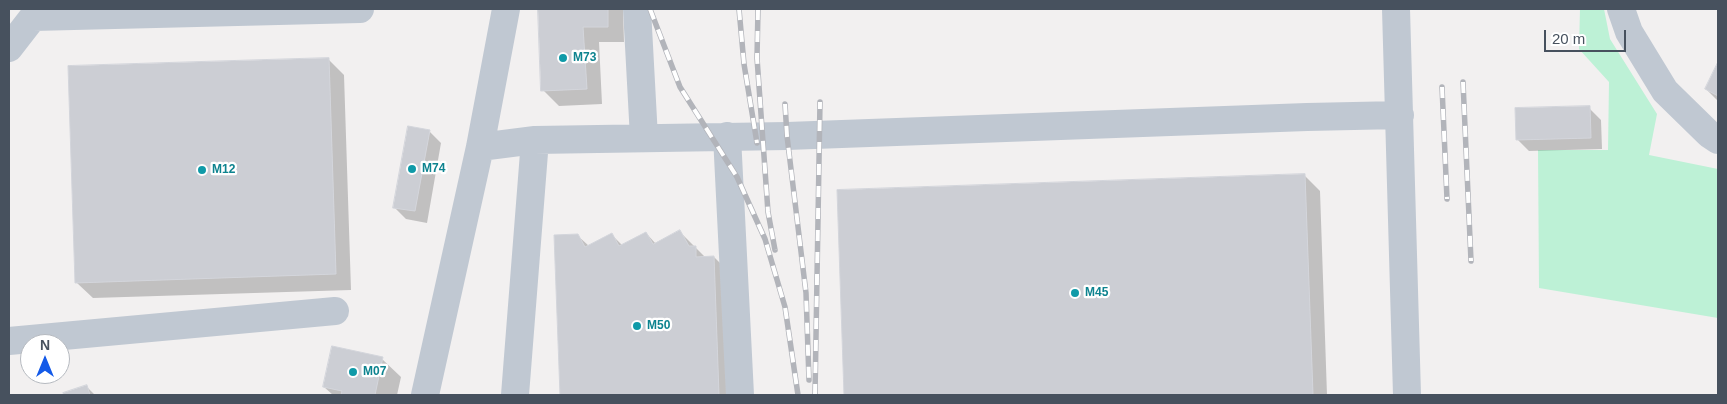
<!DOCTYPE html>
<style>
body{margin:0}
#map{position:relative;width:1727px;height:404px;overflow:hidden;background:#f2f0f0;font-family:Arial,sans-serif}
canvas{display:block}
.frame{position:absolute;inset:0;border:10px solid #47515e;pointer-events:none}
.north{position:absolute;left:20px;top:334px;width:50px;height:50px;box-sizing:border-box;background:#fff;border:1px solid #b5b9bf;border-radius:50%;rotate:0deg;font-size:14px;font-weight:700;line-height:20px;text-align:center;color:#47515e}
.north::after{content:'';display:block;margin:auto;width:18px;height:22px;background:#145ae8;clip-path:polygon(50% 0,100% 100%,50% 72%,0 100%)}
.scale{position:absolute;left:1544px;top:30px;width:82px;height:22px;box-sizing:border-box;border:2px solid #47515e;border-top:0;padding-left:6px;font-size:15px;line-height:18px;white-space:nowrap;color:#47515e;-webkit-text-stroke:4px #fff;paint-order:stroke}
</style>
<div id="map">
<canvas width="1727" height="404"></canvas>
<div class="frame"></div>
<div class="north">N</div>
<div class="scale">20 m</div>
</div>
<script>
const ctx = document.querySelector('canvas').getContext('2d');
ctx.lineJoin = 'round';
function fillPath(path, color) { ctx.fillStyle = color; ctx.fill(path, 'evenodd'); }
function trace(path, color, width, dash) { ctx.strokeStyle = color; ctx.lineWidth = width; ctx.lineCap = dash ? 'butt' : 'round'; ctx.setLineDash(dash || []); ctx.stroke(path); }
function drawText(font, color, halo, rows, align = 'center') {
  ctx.font = font + ' Arial,sans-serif'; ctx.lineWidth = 4.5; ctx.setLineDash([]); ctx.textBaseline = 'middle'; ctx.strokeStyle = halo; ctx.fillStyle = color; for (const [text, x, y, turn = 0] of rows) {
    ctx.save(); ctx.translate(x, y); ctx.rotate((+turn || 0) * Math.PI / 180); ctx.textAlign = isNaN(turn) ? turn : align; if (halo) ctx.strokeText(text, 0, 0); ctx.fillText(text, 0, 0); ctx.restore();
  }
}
fillPath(new Path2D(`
 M1580 9H1604L1610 39 1657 114 1649 155 1718 169V318L1539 288 1538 150H1608L1609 82 1579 49Z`), '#bdf1d6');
fillPath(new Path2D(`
 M539 9H623L624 42H599L602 104 559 106 543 90Z
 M328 59 344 75 351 290 93 298 77 283Z
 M1718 65V101L1706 89Z
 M1589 108 1601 120 1602 149 1529 151 1517 139Z
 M429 131 441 143 427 223 406 219 394 207Z
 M1304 175 1320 191 1327 395H846L838 192Z
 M680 232 706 258 714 257 730 273 734 395H561L556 236H578L589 246 612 235 622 245 646 233 656 244Z
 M382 359 401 377 397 395H333L324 387Z
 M86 386 95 395H65V394Z`), '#0003');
const building = new Path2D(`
 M538 9H608V27H583L587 89 541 91Z
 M329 58 336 274 75 283 68 66Z
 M1718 62V96L1705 89Z
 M1590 106 1591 138 1516 140 1515 108Z
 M408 126 430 130 415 211 393 208Z
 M1305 174 1313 395H844L837 190Z
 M680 230 689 246H696V257L714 256 719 395H560L554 235 578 234 585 247 612 233 619 246 646 232 653 244Z
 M332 346 383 357 375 395H341L342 391 323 387Z
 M87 385 90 395H64L63 393Z`);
fillPath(building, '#ccced4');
trace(building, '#d3d5db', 1);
trace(new Path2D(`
 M637 9 644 138
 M1396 9 1407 395
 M1621 9 1629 32 1665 91 1709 134 1718 140
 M9 48 33 17 360 9
 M727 136 740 395
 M480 147 535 140 787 136 1307 117 1400 115
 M9 341 335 311
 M425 395 480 147 506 9
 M515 395 535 140`), '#c0c8d2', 28);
const rail = new Path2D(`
 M650 9 680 87 737 177 765 239 785 307 798 395
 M739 9 744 64 757 143
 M758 9 757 58 768 212 775 250
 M1463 82 1471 261
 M1442 87 1447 199
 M785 104 787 136 806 293 809 380
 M815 395 820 102`);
trace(rail, '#b2b4ba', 5.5);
trace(rail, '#fff', 4, [11]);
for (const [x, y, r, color] of [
 [563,58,5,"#0f9aa8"],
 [412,169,5,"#0f9aa8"],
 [202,170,5,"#0f9aa8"],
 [1075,293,5,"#0f9aa8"],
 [637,326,5,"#0f9aa8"],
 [353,372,5,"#0f9aa8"]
]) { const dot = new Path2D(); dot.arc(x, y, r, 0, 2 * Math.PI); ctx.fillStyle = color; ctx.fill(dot); trace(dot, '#fff', 2); }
drawText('bold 12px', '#0d838f', '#fff', [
 ["M73",573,58],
 ["M74",422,169],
 ["M12",212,170],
 ["M45",1085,293],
 ["M50",647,326],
 ["M07",363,372]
], 'left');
</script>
